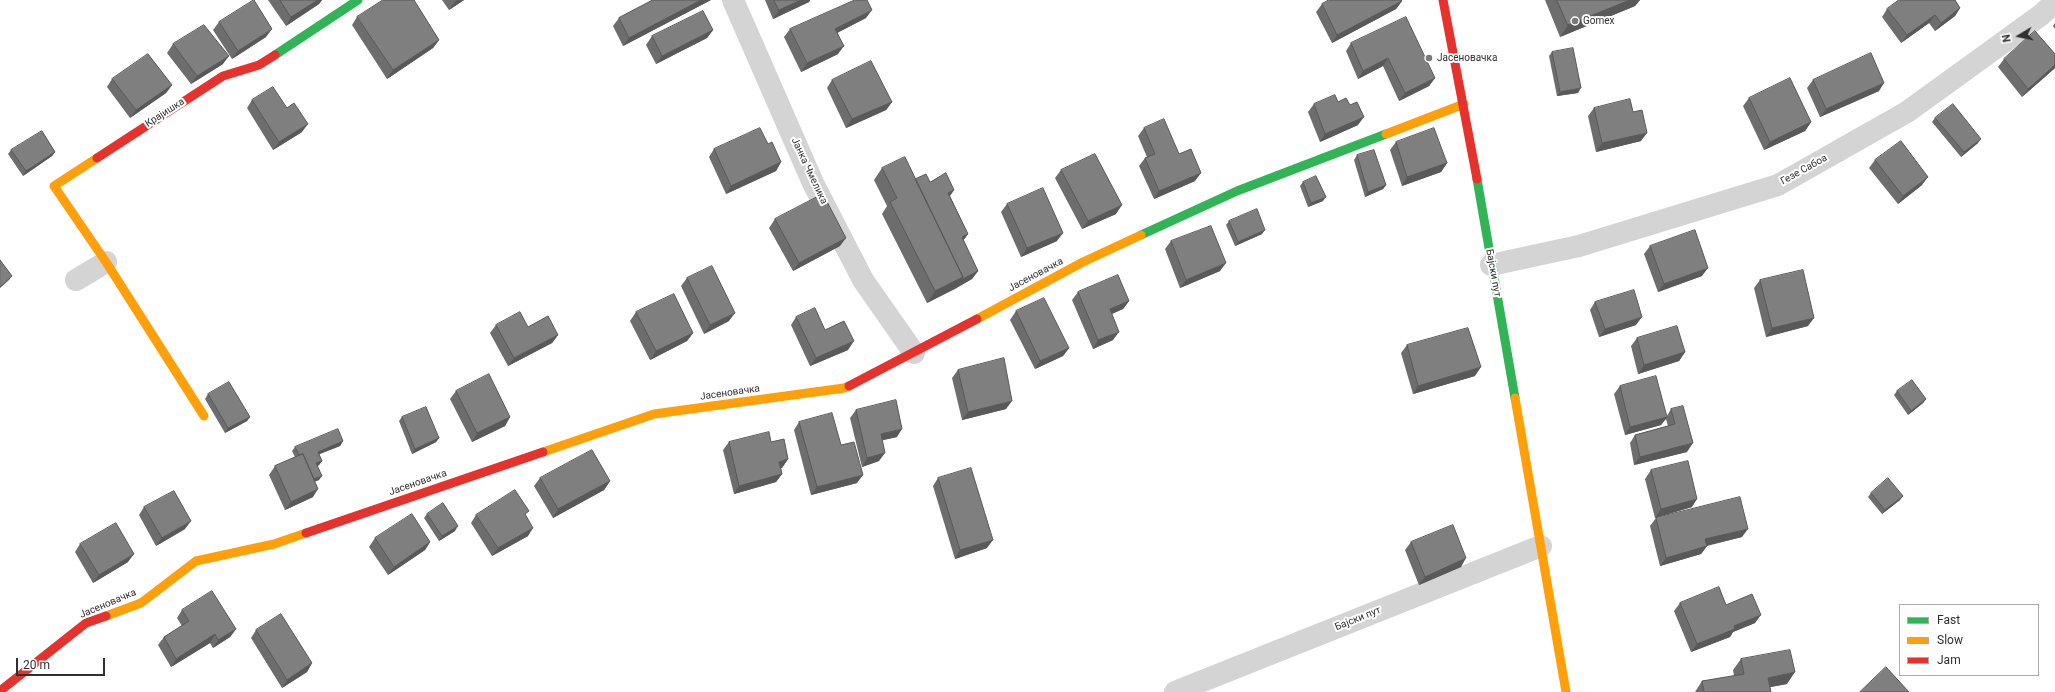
<!DOCTYPE html>
<meta charset="utf-8">
<style>
body{margin:0}
#map{position:relative;width:2055px;height:692px;overflow:hidden;background:#fff;font-family:Roboto,sans-serif}
canvas{display:block}
.legend{position:absolute;left:1899px;top:604px;width:140px;height:72px;box-sizing:border-box;background:#fff;border:1px solid #acacac;margin:0;padding:5px 7px;list-style:none;font-size:12px;color:#303030}
.legend li{display:flex;align-items:center;gap:8px;height:20px}
.legend b{width:20px;border:1px solid #acacac}
.north{position:absolute;left:1999px;top:16px;width:40px;height:40px;-webkit-text-stroke:3px #fff;paint-order:stroke;rotate:260deg;font-size:11px;font-weight:700;line-height:16px;text-align:center;color:#303030}
.north::after{content:'';display:block;margin:auto;width:14px;height:18px;background:#303030;clip-path:polygon(50% 0,100% 100%,50% 72%,0 100%)}
.scale{position:absolute;left:16px;top:658px;width:89px;height:18px;box-sizing:border-box;border:2px solid #303030;border-top:0;padding-left:5px;font-size:12px;line-height:14px;white-space:nowrap;color:#303030;-webkit-text-stroke:3px #fff;paint-order:stroke}
</style>
<div id="map">
<canvas width="2055" height="692"></canvas>
<ul class="legend">
<li><b style="height:5px;background:#30b455"></b>Fast</li>
<li><b style="height:5px;background:#ff9f0a"></b>Slow</li>
<li><b style="height:5px;background:#e5322d"></b>Jam</li>
</ul>
<div class="north">N</div>
<div class="scale">20 m</div>
</div>
<script>
const ctx = document.querySelector('canvas').getContext('2d');
ctx.lineJoin = 'round';
function trace(path, color, width, dash) { ctx.strokeStyle = color; ctx.lineWidth = width; ctx.lineCap = dash ? 'butt' : 'round'; ctx.setLineDash(dash || []); ctx.stroke(path); }
function fillPath(path, color) { ctx.fillStyle = color; ctx.fill(path, 'evenodd'); }
function drawText(font, color, halo, rows, align = 'center') {
  ctx.font = font + ' Roboto,sans-serif'; ctx.lineWidth = 4; ctx.setLineDash([]); ctx.textBaseline = 'middle'; ctx.strokeStyle = halo; ctx.fillStyle = color; for (const [text, x, y, turn = 0] of rows) {
    ctx.save(); ctx.translate(x, y); ctx.rotate((+turn || 0) * Math.PI / 180); ctx.textAlign = isNaN(turn) ? turn : align; if (halo) ctx.strokeText(text, 0, 0); ctx.fillText(text, 0, 0); ctx.restore();
  }
}
trace(new Path2D(`
 M733 0 813 183 863 280 914 353
 M1491 265 1579 246 1778 185 1907 112 2041 15 2055 2
 M76 280 106 262
 M1175 692 1541 546`), '#d4d4d4', 22);
trace(new Path2D(`
 M275 55 358 0
 M1477 179 1515 398
 M1141 235 1237 191 1386 134`), '#30b455', 9);
trace(new Path2D(`
 M1386 134 1464 104
 M97 158 54 186 106 262 204 416
 M977 319 1083 262 1141 235
 M1515 398 1566 692
 M543 452 654 414 844 388 849 386
 M106 616 141 603 196 561 274 544 306 533`), '#ff9f0a', 9);
trace(new Path2D(`
 M1443 0 1477 179
 M97 158 223 76 259 65 275 55
 M849 386 977 319
 M306 533 543 452
 M0 691 86 623 106 616`), '#e5322d', 9);
fillPath(new Path2D(`
 M268 0H322L319 4 286 26Z
 M442 0H464L449 10Z
 M653 0H711L623 46 613 26 619 18Z
 M765 0H810L809 2 773 19Z
 M1545 0H1640L1635 6 1560 37Z
 M1402 1 1396 9 1332 43 1316 12 1322 4Z
 M1960 8 1955 16 1935 31 1929 23 1901 43 1882 17 1887 9Z
 M357 17 439 40 433 48 387 79 352 25Z
 M866 18 837 33 838 54 801 72 784 37 790 29Z
 M219 22 266 37 232 59 213 30Z
 M2055 23V29L2053 26Z
 M713 30 707 38 656 64 646 45 652 36Z
 M1351 43 1435 78 1429 86 1399 101 1383 66 1358 79 1346 51Z
 M173 44 223 64 191 84 167 53Z
 M1552 52 1578 93 1557 96 1549 56Z
 M2055 54V68L2022 97 1998 67 2004 59Z
 M112 79 172 85 166 93 130 118 107 87Z
 M832 80 892 102 886 110 846 128 827 88Z
 M1813 80 1879 91 1820 117 1807 88Z
 M1749 98 1811 122 1805 131 1764 150 1743 106Z
 M252 100 287 108 302 132 273 150 247 108Z
 M1338 102 1358 125 1320 142 1308 112 1314 104Z
 M1594 108 1633 112 1641 141 1596 152 1588 116Z
 M1935 118 1978 143 1961 157 1932 122Z
 M1144 128 1179 154 1195 181 1154 199 1139 166 1145 158 1147 157 1138 136Z
 M1396 142 1447 163 1441 172 1402 186 1390 150Z
 M768 144 781 162 776 171 726 194 709 157 714 149Z
 M11 150 55 152 52 156 23 176 8 154Z
 M1357 155 1386 185 1383 189 1365 197 1354 160Z
 M1875 160 1922 185 1898 204 1869 168Z
 M882 168 915 179 930 182 954 190 950 196 968 234 963 241 978 271 972 279 927 303 882 214 887 206 874 180Z
 M1061 170 1116 214 1082 229 1055 178Z
 M1303 182 1323 201 1308 207 1300 186Z
 M1007 204 1057 241 1021 257 1001 212Z
 M775 219 840 246 793 271 769 228Z
 M1229 221 1262 234 1235 246 1226 225Z
 M1171 241 1220 271 1180 288 1165 249Z
 M1650 246 1702 276 1658 292 1644 254Z
 M687 278 729 321 704 334 681 286Z
 M1760 280 1808 326 1766 337 1754 288Z
 M1078 292 1129 301 1123 309 1112 314 1113 340 1093 349 1072 300Z
 M1595 302 1636 325 1599 337 1590 310Z
 M1016 311 1069 348 1063 356 1035 369 1010 320Z
 M636 312 693 333 687 341 650 360 630 321Z
 M796 317 825 330 848 350 810 366 791 325Z
 M496 325 528 327 558 335 552 343 508 366 490 333Z
 M1637 338 1685 352 1679 361 1638 374 1631 346Z
 M1407 345 1475 376 1413 394 1401 353Z
 M958 370 1006 409 962 420 952 378Z
 M1620 386 1667 416 1671 409 1687 452 1634 465 1630 443 1635 435 1668 426 1666 419 1661 425 1625 435 1614 394Z
 M456 391 510 417 505 426 472 442 450 399Z
 M1897 391 1926 399 1923 403 1908 415 1894 395Z
 M208 394 250 417 247 421 225 433 205 399Z
 M856 410 897 437 882 440 879 461 862 467 850 418Z
 M402 417 439 438 436 442 412 454 399 421Z
 M799 422 841 445 857 483 811 495 794 430Z
 M343 441 340 446 319 454 322 461 319 465 318 466 319 480 315 481 313 497 285 510 269 475 275 466 295 457 292 451 295 447Z
 M729 442H771L788 459 782 468H781L782 474 776 482 734 494 723 450Z
 M1651 470 1692 507 1655 518 1645 479Z
 M540 478 610 481 604 490 553 518 534 486Z
 M938 478 987 548 955 559 933 486Z
 M1871 493 1900 500 1882 514 1868 497Z
 M144 507 185 529 156 546 139 515Z
 M427 514 455 531 439 541 424 518Z
 M476 515 526 516 528 536 492 556 471 523Z
 M1656 518 1742 537 1707 546 1701 554 1660 566 1650 526Z
 M375 538 430 542 425 550 388 575 369 547Z
 M1411 542 1461 567 1419 585 1405 550Z
 M80 544 128 562 93 583 75 552Z
 M1680 603 1726 605 1755 623 1733 632 1730 637 1691 652 1674 611Z
 M182 610 236 629 230 637 213 648 210 643 171 667 158 645 164 637 182 626 177 618Z
 M256 630 312 663 307 672 282 688 251 638Z
 M1741 659 1787 684 1770 687 1771 692H1695L1702 681 1734 676 1733 670Z`), '#6d6d6d');
fillPath(new Path2D(`
 M318 0H322L319 4 286 26 291 17Z
 M457 0H464L449 10 455 2Z
 M701 0H711L623 46 629 38Z
 M801 0H810L809 2 773 19 779 10Z
 M1630 0H1640L1635 6 1560 37 1568 25Z
 M1402 1 1396 9 1332 43 1337 35Z
 M1960 8 1955 16 1935 31 1941 23Z
 M872 10 866 18 829 37 835 29Z
 M1935 15 1929 23 1901 43 1907 35Z
 M272 29 266 37 232 59 238 51Z
 M713 30 707 38 656 64 662 56Z
 M439 40 433 48 387 79 393 70Z
 M844 46 838 54 801 72 807 63Z
 M229 56 223 64 191 84 197 76Z
 M1388 58 1383 66 1358 79 1363 71Z
 M2055 65V68L2022 97 2028 89Z
 M1435 78 1429 86 1399 101 1405 93Z
 M1884 83 1879 91 1820 117 1826 109Z
 M172 85 166 93 130 118 136 110Z
 M1581 88 1578 93 1557 96 1560 92Z
 M892 102 886 110 846 128 852 119Z
 M1364 117 1358 125 1320 142 1325 134Z
 M1811 122 1805 131 1764 150 1770 142Z
 M308 124 302 132 273 150 279 142Z
 M1647 133 1641 141 1596 152 1602 143Z
 M1981 139 1978 143 1961 157 1964 152Z
 M55 152 52 156 23 176 26 171Z
 M781 162 776 171 726 194 731 186Z
 M1447 163 1441 172 1402 186 1407 177Z
 M1201 173 1195 181 1154 199 1159 191Z
 M1928 177 1922 185 1898 204 1903 196Z
 M1386 185 1383 189 1365 197 1368 192Z
 M954 190 948 198V193Z
 M1326 197 1323 201 1308 207 1311 203Z
 M1122 205 1116 214 1082 229 1088 221Z
 M1265 230 1262 234 1235 246 1238 242Z
 M1063 233 1057 241 1021 257 1027 248Z
 M968 234 962 242V237Z
 M846 238 840 246 793 271 799 263Z
 M1226 263 1220 271 1180 288 1186 280Z
 M1708 268 1702 276 1658 292 1664 284Z
 M978 271 972 279 955 289 961 280Z
 M12 276 9 280 0 288V287Z
 M963 277 955 289 927 303 935 291Z
 M1129 301 1123 309 1104 317 1110 309Z
 M735 313 729 321 704 334 710 325Z
 M1642 317 1636 325 1599 337 1605 329Z
 M1814 318 1808 326 1766 337 1772 328Z
 M1119 332 1113 340 1093 349 1098 340Z
 M693 333 687 341 650 360 656 351Z
 M558 335 552 343 508 366 514 358Z
 M854 341 848 350 810 366 816 358Z
 M1069 348 1063 356 1035 369 1040 361Z
 M1685 352 1679 361 1638 374 1644 365Z
 M1481 367 1475 376 1413 394 1418 386Z
 M1926 399 1923 403 1908 415 1911 411Z
 M1012 401 1006 409 962 420 968 412Z
 M250 417 247 421 225 433 228 428Z
 M510 417 505 426 472 442 477 433Z
 M1667 417 1661 425 1625 435 1630 427Z
 M902 429 897 437 875 442 881 434Z
 M439 438 436 442 412 454 415 449Z
 M343 441 340 446 315 456 318 452Z
 M1693 443 1687 452 1634 465 1640 457Z
 M885 453 879 461 862 467 867 458Z
 M788 459 782 468 773 470 779 462Z
 M322 461 319 465 314 467 316 463Z
 M782 474 776 482 734 494 739 486Z
 M863 475 857 483 811 495 817 487Z
 M322 476 319 480 307 485 310 480Z
 M610 481 604 490 553 518 558 509Z
 M318 489 313 497 285 510 291 502Z
 M1903 496 1900 500 1882 514 1885 510Z
 M1697 499 1692 507 1655 518 1661 509Z
 M191 521 185 529 156 546 162 538Z
 M458 526 455 531 439 541 442 536Z
 M533 528 528 536 492 556 498 548Z
 M1748 529 1742 537 1700 547 1705 539Z
 M993 540 987 548 955 559 960 550Z
 M430 542 425 550 388 575 394 567Z
 M1707 546 1701 554 1660 566 1666 558Z
 M134 554 128 562 93 583 99 575Z
 M1466 558 1461 567 1419 585 1425 577Z
 M1761 615 1755 623 1733 632 1730 637 1691 652 1697 644 1734 626Z
 M236 629 230 637 213 648 218 640Z
 M215 634 210 643 171 667 176 659Z
 M312 663 307 672 282 688 287 680Z
 M1795 672 1787 684 1760 689 1768 678Z`), '#595959');
const building = new Path2D(`
 M254 0 272 29 238 51 219 22Z
 M280 0H318L291 17Z
 M383 0H414L439 40 393 70 357 17Z
 M653 0H701L629 38 619 18Z
 M774 0H801L779 10Z
 M855 0H867L872 10 835 29 844 46 807 63 790 29Z
 M1329 0H1401L1402 1 1337 35 1322 4Z
 M1557 0H1630L1568 25Z
 M1899 0H1955L1960 8 1941 23 1935 15 1907 35 1887 9Z
 M703 11 713 30 662 56 652 36Z
 M1406 17 1435 78 1405 93 1388 58 1363 71 1351 43Z
 M204 25 229 56 197 76 173 44Z
 M2035 31 2055 54V65L2028 89 2004 59Z
 M1573 48 1581 88 1560 92 1552 52Z
 M1871 53 1884 83 1826 109 1813 80Z
 M148 54 172 85 136 110 112 79Z
 M871 61 892 102 852 119 832 80Z
 M1790 78 1811 122 1770 142 1749 98Z
 M273 87 287 108 294 103 308 124 279 142 252 100Z
 M1335 95 1338 102 1346 98 1350 105 1357 102 1364 117 1325 134 1314 104Z
 M1630 99 1633 112 1642 110 1647 133 1602 143 1594 108Z
 M1953 104 1981 139 1964 152 1935 118Z
 M1164 119 1179 154 1191 149 1201 173 1159 191 1145 158 1155 154 1144 128Z
 M760 128 768 144 772 142 781 162 731 186 714 149Z
 M1434 128 1447 163 1407 177 1396 142Z
 M42 131 55 152 26 171 11 150Z
 M1901 141 1928 177 1903 196 1875 160Z
 M1374 150 1386 185 1368 192 1357 155Z
 M1095 154 1122 205 1088 221 1061 170Z
 M905 157 963 277 935 291 890 202 897 198 882 168Z
 M946 173 954 190 948 193 968 234 962 237 978 271 961 280 963 277 915 179 926 174 930 182Z
 M1316 176 1326 197 1311 203 1303 182Z
 M1043 188 1063 233 1027 248 1007 204Z
 M823 194 846 238 799 263 775 219Z
 M1257 209 1265 230 1238 242 1229 221Z
 M1211 226 1226 263 1186 280 1171 241Z
 M1695 230 1708 268 1664 284 1650 246Z
 M0 260 12 276 0 287Z
 M712 266 735 313 710 325 687 278Z
 M1803 270 1814 318 1772 328 1760 280Z
 M1118 275 1129 301 1110 309 1119 332 1098 340 1078 292Z
 M1634 290 1642 317 1605 329 1595 302Z
 M674 294 693 333 656 351 636 312Z
 M1044 298 1069 348 1040 361 1016 311Z
 M815 308 825 330 844 321 854 341 816 358 796 317Z
 M520 312 528 327 548 316 558 335 514 358 496 325Z
 M1677 326 1685 352 1644 365 1637 338Z
 M1468 328 1481 367 1418 386 1407 345Z
 M1004 358 1012 401 968 412 958 370Z
 M489 374 510 417 477 433 456 391Z
 M1656 376 1667 417 1630 427 1620 386Z
 M1912 380 1926 399 1911 411 1897 391Z
 M229 382 250 417 228 428 208 394Z
 M896 400 902 429 881 434 885 453 867 458 856 410Z
 M1683 406 1693 443 1640 457 1635 435 1675 424 1671 409Z
 M426 407 439 438 415 449 402 417Z
 M832 413 841 445 854 442 863 475 817 487 799 422Z
 M338 429 343 441 318 452 322 461 316 463 322 476 314 479 303 454 299 455 295 447Z
 M769 432 771 442 784 439 788 459 779 462 782 474 739 486 729 442Z
 M592 450 610 481 558 509 540 478Z
 M303 454 318 489 291 502 275 466Z
 M1688 461 1697 499 1661 509 1651 470Z
 M971 468 993 540 960 550 938 478Z
 M1888 478 1903 496 1885 510 1871 493Z
 M515 490 529 511 525 514 533 528 498 548 476 515Z
 M174 491 191 521 162 538 144 507Z
 M1740 497 1748 529 1705 539 1707 546 1666 558 1656 518Z
 M443 503 458 526 442 536 427 514Z
 M412 514 430 542 394 567 375 538Z
 M116 523 134 554 99 575 80 544Z
 M1453 525 1466 558 1425 577 1411 542Z
 M1719 587 1726 605 1752 594 1761 615 1734 626 1735 629 1697 644 1680 603Z
 M212 591 236 629 218 640 215 634 176 659 164 637 189 621 182 610Z
 M281 614 312 663 287 680 256 630Z
 M1790 650 1795 672 1768 678 1771 692H1704L1702 681 1744 674 1741 659Z
 M1886 667 1909 692H1860Z`);
fillPath(building, '#7f7f7f');
trace(building, '#595959', 1);
for (const [x, y, r, color] of [
 [1575,21,4,"#787878"],
 [1429,58,4,"#787878"]
]) { const dot = new Path2D(); dot.arc(x, y, r, 0, 2 * Math.PI); ctx.fillStyle = color; ctx.fill(dot); trace(dot, '#fff', 1.5); }
drawText('10px', '#303030', '#fff', [
 ["Gomex",1583,21],
 ["Јасеновачка",1437,58]
], 'left');
drawText('10px', '#303030', '#fff', [
 ["Крајишка",165,113,-33],
 ["Гезе Сабоа",1804,170,-29],
 ["Јанка Чмелика",809,171,65],
 ["Бајски пут",1493,273,80],
 ["Јасеновачка",1036,275,-28],
 ["Јасеновачка",730,393,-8],
 ["Јасеновачка",418,483,-19],
 ["Јасеновачка",108,604,-23],
 ["Бајски пут",1358,619,-22]
]);
</script>
